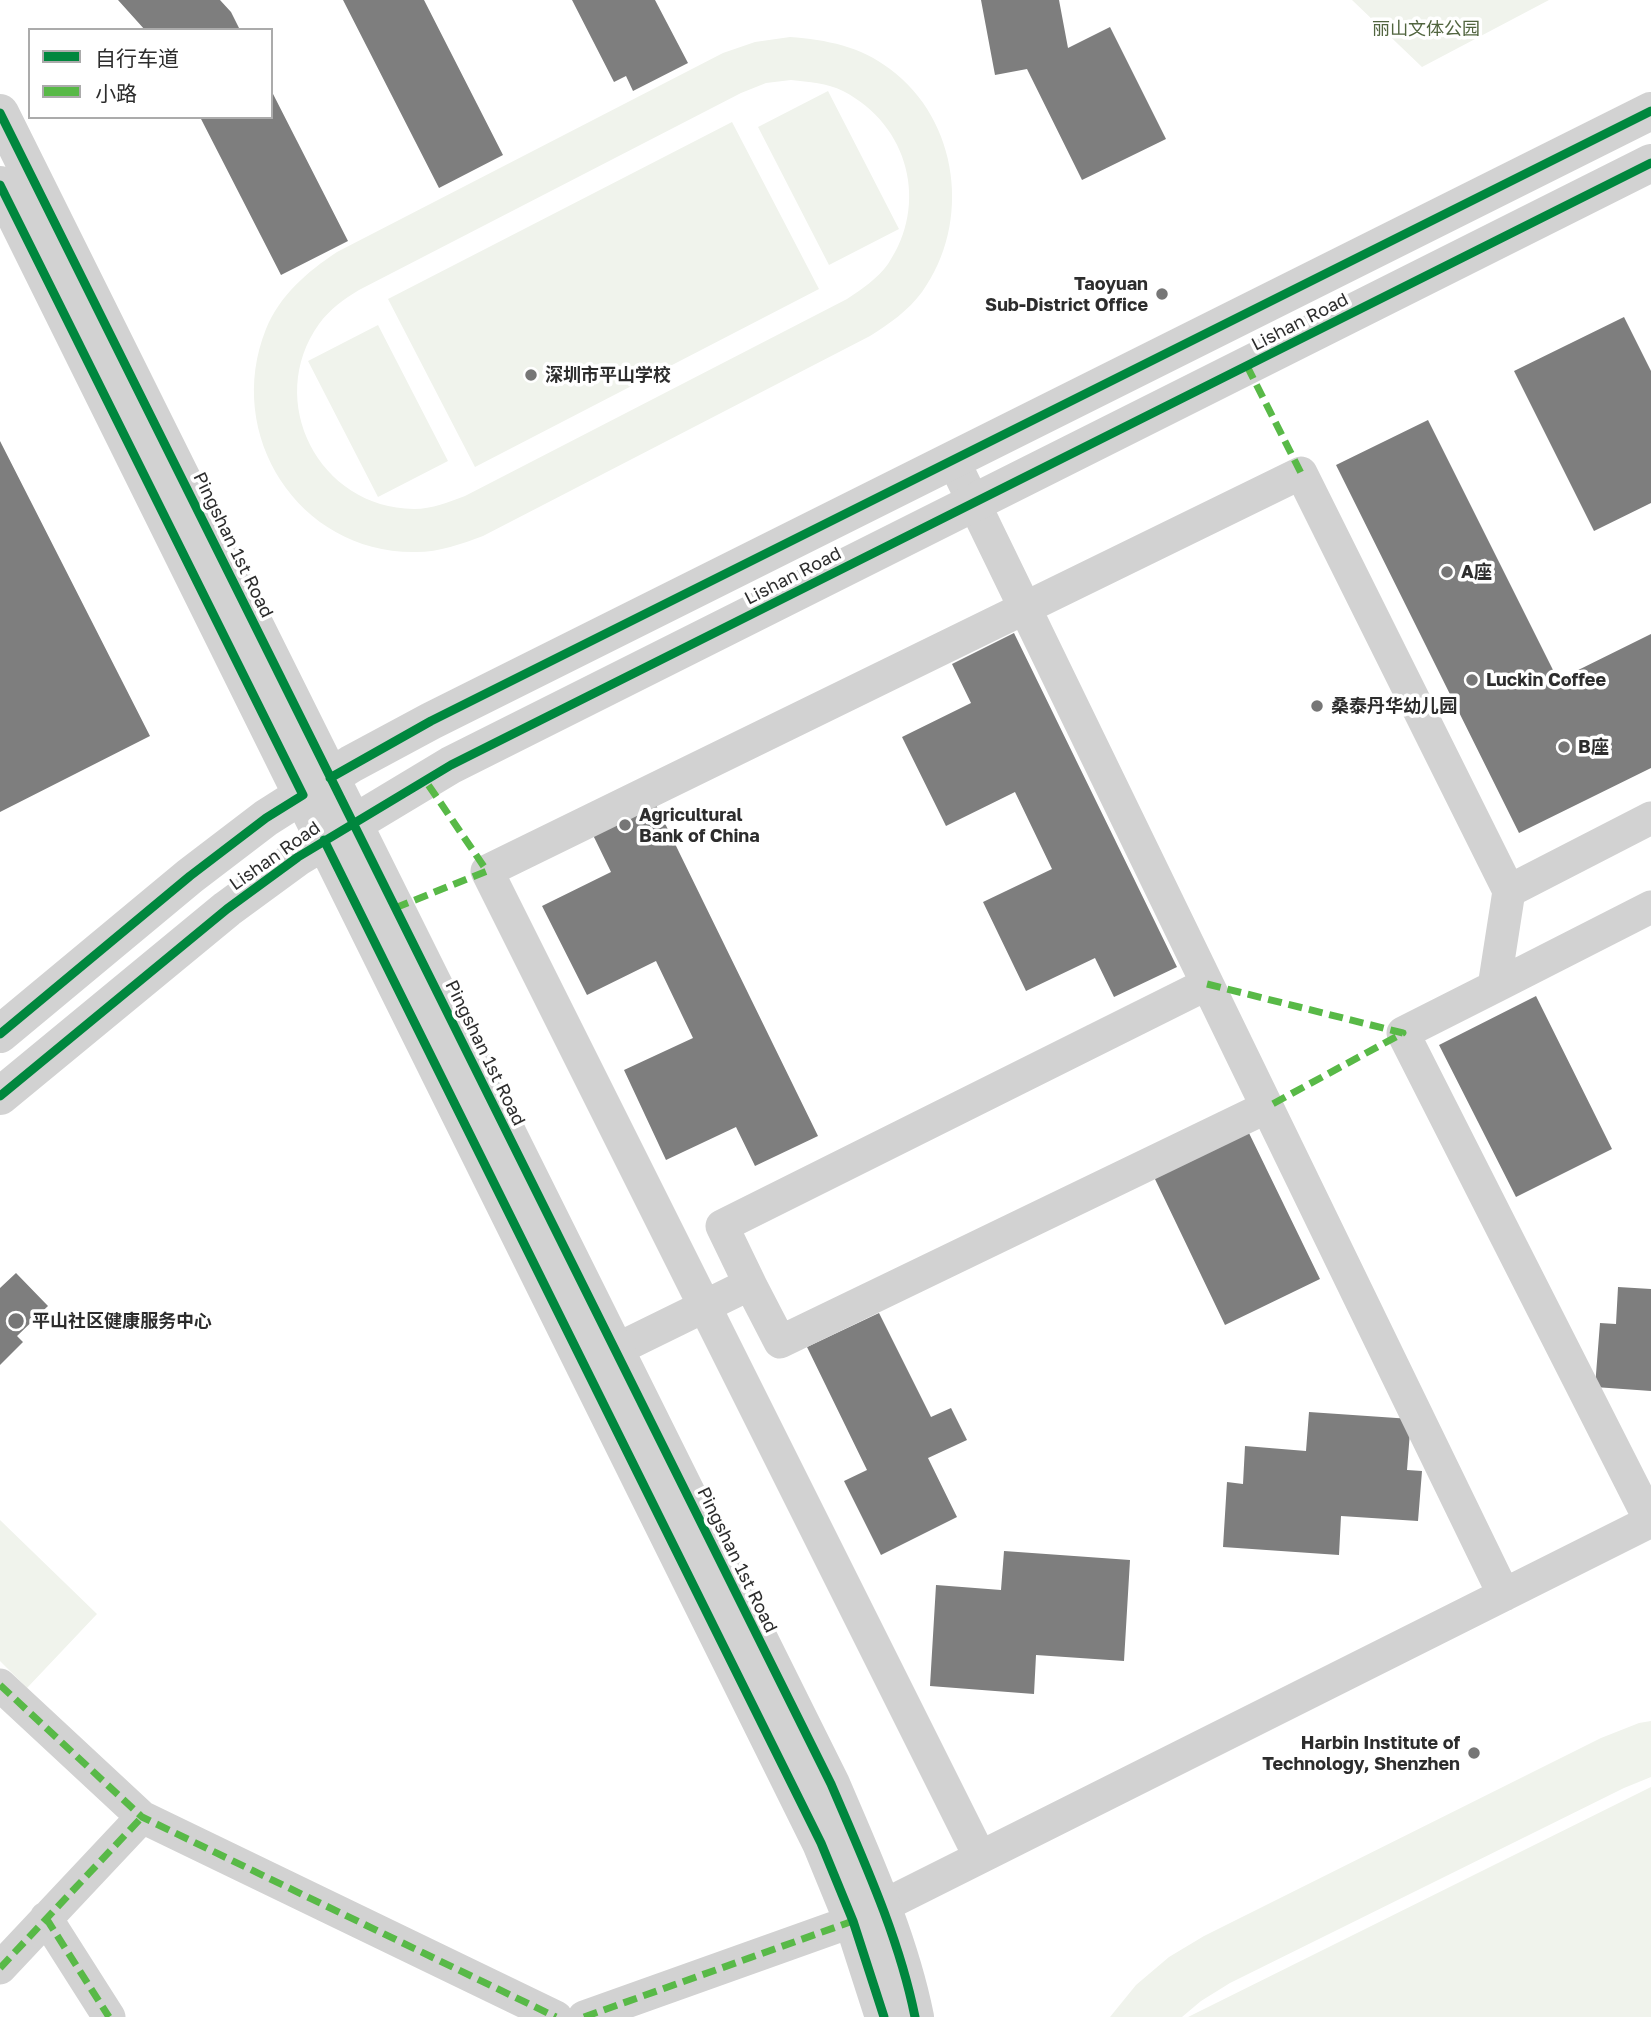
<!DOCTYPE html>
<meta charset="utf-8">
<style>
body{margin:0}
#map{position:relative;width:1651px;height:2017px;overflow:hidden;background:#fff;font-family:"Golos Text","Noto Sans SC",sans-serif}
canvas{display:block}
.legend{position:absolute;left:28px;top:28px;width:245px;height:91px;box-sizing:border-box;background:#fff;border:2px solid #ababab;margin:0;padding:9px 12px;list-style:none;font-size:21px;color:#2d2d2d}
.legend li{display:flex;align-items:center;gap:14px;height:35px}
.legend b{width:35px;border:2px solid #ababab}
</style>
<div id="map">
<canvas width="1651" height="2017"></canvas>
<ul class="legend">
<li><b style="height:9px;background:#00873e"></b>自行车道</li>
<li><b style="height:9px;background:#58b947"></b>小路</li>
</ul>
</div>
<script>
const ctx = document.querySelector('canvas').getContext('2d');
ctx.lineJoin = 'round';
function fillPath(path, color) { ctx.fillStyle = color; ctx.fill(path, 'evenodd'); }
function trace(path, color, width, dash) { ctx.strokeStyle = color; ctx.lineWidth = width; ctx.lineCap = dash ? 'butt' : 'round'; ctx.setLineDash(dash || []); ctx.stroke(path); }
function drawText(font, color, halo, rows, align = 'center') {
  ctx.font = font + ' "Golos Text","Noto Sans SC",sans-serif'; ctx.lineWidth = 7; ctx.setLineDash([]); ctx.textBaseline = 'middle'; ctx.strokeStyle = halo; ctx.fillStyle = color; for (const [text, x, y, turn = 0] of rows) {
    ctx.save(); ctx.translate(x, y); ctx.rotate((+turn || 0) * Math.PI / 180); ctx.textAlign = isNaN(turn) ? turn : align; if (halo) ctx.strokeText(text, 0, 0); ctx.fillText(text, 0, 0); ctx.restore();
  }
}
fillPath(new Path2D(`
 M1352 0H1549L1422 67Z
 M790 37C827 40 860 46 890 69 959 120 972 223 922 292 908 311 889 324 870 336L483 536C461 544 440 552 416 552 300 554 223 436 266 329 280 295 307 272 337 252L723 53 755 42ZM791 80C809 82 827 83 843 91 909 125 929 204 888 264 877 279 862 289 847 299L465 496C449 502 432 509 414 509 319 508 264 401 319 324 330 309 344 299 359 290L741 93 766 83Z
 M828 91 899 229 829 265 758 127Z
 M732 122 819 289 475 467 388 299Z
 M378 325 448 461 378 497 308 361Z
 M0 1520 97 1614 27 1688 0 1661Z
 M1651 1721V1777L1624 1788 1230 1983 1201 2001 1182 2017H1110L1136 1985 1169 1957 1204 1936 1601 1738 1639 1723Z
 M1651 1787V2017H1188Z`), '#f0f3ec');
fillPath(new Path2D(`
 M118 0H220L231 12 240 30H145Z
 M343 0H424L503 155 439 188Z
 M572 0H655L688 63 633 91 626 76 614 82Z
 M981 0H1059L1068 48 1110 27 1166 139 1082 180 1027 69 995 75Z
 M271 90 348 241 281 275 200 117H271Z
 M1624 317 1651 371V503L1594 531 1514 371Z
 M1428 420 1558 680 1651 634V768L1519 833 1336 465Z
 M0 441 150 736 0 812Z
 M1014 633 1177 967 1114 997 1095 958 1026 991 983 902 1052 869 1015 792 946 826 902 737 971 703 952 664Z
 M655 803 818 1136 755 1166 736 1127 666 1160 624 1070 693 1038 656 961 587 995 542 906 611 872 592 833Z
 M1536 996 1612 1149 1516 1197 1439 1045Z
 M1248 1131 1320 1279 1225 1325 1154 1177Z
 M16 1273 48 1306 17 1336 23 1342 0 1365V1288Z
 M1618 1287 1651 1289V1391L1595 1387 1600 1323 1616 1324Z
 M879 1313 931 1417 951 1408 967 1440 928 1458 957 1517 881 1555 844 1481 867 1470 807 1347Z
 M1309 1412 1411 1419 1407 1470 1422 1471 1418 1521 1341 1516 1339 1555 1223 1547 1227 1482 1243 1484 1245 1446 1306 1451Z
 M1004 1551 1130 1560 1124 1661 1036 1655 1034 1694 930 1686 936 1585 1001 1590Z`), '#7e7e7e');
trace(new Path2D(`
 M953 460 1504 1595
 M1494 987 1651 907
 M750 1284 780 1342 1267 1107
 M593 1361 750 1284 722 1226 1207 984
 M1651 1522 1403 1033 1494 987 1509 891 1651 818
 M0 1685 142 1817 556 2017
 M980 1857 487 871 1301 473 1509 891
 M46 1918 109 2017
 M0 1968 142 1817
 M584 2017 853 1921 1651 1521`), '#d2d2d2', 33);
trace(new Path2D(`
 M0 113 831 1784C863 1859 899 1937 915 2017
 M0 185 821 1843 853 1921 884 2017
 M0 1034 190 876 266 818 351 764 431 721 1651 111
 M0 1096 227 909 298 857 451 765 1651 163`), '#d2d2d2', 38);
trace(new Path2D(`
 M1247 366 1301 473
 M395 908 487 871 425 780
 M1207 984 1403 1033 1267 1107
 M0 1685 142 1817 556 2017
 M46 1918 109 2017
 M0 1968 142 1817
 M584 2017 853 1921`), '#58b947', 7, [14, 7]);
trace(new Path2D(`
 M0 113 831 1784C863 1859 899 1937 915 2017
 M0 185 303 795 266 818 190 876 0 1034
 M330 778 431 721 1651 111
 M324 840 821 1843 853 1921 884 2017
 M0 1096 227 909 298 857 451 765 1651 163`), '#00873e', 9);
for (const [x, y, r, color] of [
 [1162,294,7,"#767676"],
 [531,375,7,"#767676"],
 [1447,572,7,"#767676"],
 [1472,680,7,"#767676"],
 [1317,706,7,"#767676"],
 [1564,747,7,"#767676"],
 [625,825,7,"#767676"],
 [16,1321,9,"#767676"],
 [1474,1753,7,"#767676"]
]) { const dot = new Path2D(); dot.arc(x, y, r, 0, 2 * Math.PI); ctx.fillStyle = color; ctx.fill(dot); trace(dot, '#fff', 2.5); }
drawText('18px', '#51653f', '#fff', [
 ["丽山文体公园",1426,29]
]);
drawText('bold 18px', '#2d2d2d', '#fff', [
 ["Taoyuan",1148,284,"right"],
 ["Sub-District Office",1148,305,"right"],
 ["深圳市平山学校",545,375],
 ["A座",1461,572],
 ["Luckin Coffee",1486,680],
 ["桑泰丹华幼儿园",1331,706],
 ["B座",1578,747],
 ["Agricultural",639,815],
 ["Bank of China",639,836],
 ["平山社区健康服务中心",32,1321],
 ["Harbin Institute of",1460,1743,"right"],
 ["Technology, Shenzhen",1460,1764,"right"]
], 'left');
drawText('18px', '#2d2d2d', '#fff', [
 ["Lishan Road",1300,322,-27],
 ["Pingshan 1st Road",233,545,64],
 ["Lishan Road",793,576,-27],
 ["Lishan Road",275,856,-35],
 ["Pingshan 1st Road",485,1053,64],
 ["Pingshan 1st Road",737,1560,64]
]);
</script>
